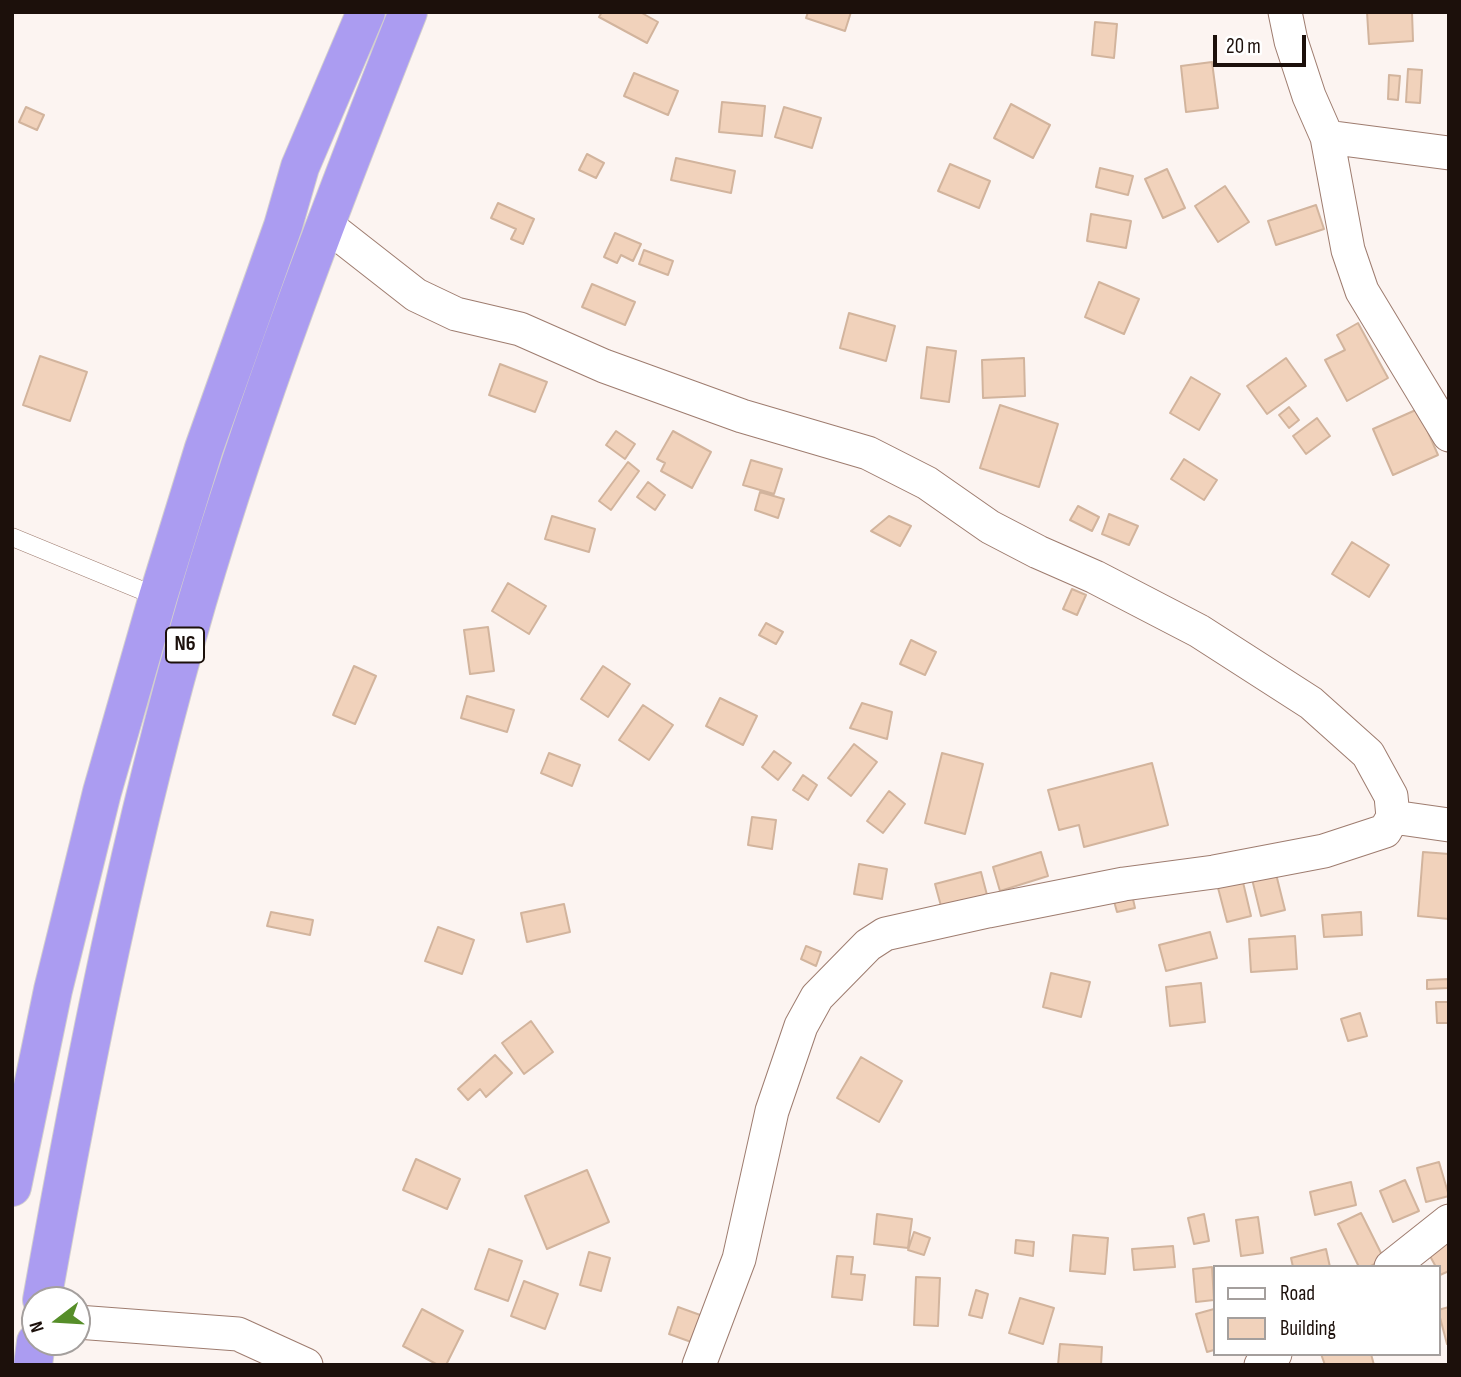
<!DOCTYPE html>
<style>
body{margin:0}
#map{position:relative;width:1461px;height:1377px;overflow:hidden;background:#fcf4f1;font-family:"Sofia Sans Condensed",sans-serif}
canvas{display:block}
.frame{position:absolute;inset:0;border:14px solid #1c100b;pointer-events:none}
.legend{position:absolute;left:1213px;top:1265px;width:228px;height:91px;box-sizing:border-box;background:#fff;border:2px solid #a49f9d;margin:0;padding:9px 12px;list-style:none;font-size:21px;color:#1c100b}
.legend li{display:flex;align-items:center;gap:14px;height:35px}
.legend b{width:35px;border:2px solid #a49f9d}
.north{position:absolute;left:21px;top:1286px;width:70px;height:70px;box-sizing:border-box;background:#fff;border:2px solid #a49f9d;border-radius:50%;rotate:253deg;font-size:19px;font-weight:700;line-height:28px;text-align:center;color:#1c100b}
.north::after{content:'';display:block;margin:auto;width:24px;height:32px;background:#568e29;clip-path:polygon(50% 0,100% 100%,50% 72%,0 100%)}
.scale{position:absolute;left:1213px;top:35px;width:93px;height:32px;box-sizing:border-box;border:4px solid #1c100b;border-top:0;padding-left:9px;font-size:21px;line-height:24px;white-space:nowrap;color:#1c100b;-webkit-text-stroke:5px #fff;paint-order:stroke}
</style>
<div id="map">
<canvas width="1461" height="1377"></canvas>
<div class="frame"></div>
<ul class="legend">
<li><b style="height:9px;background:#fff"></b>Road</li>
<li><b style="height:19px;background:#f1d2bb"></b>Building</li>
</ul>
<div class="north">N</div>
<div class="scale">20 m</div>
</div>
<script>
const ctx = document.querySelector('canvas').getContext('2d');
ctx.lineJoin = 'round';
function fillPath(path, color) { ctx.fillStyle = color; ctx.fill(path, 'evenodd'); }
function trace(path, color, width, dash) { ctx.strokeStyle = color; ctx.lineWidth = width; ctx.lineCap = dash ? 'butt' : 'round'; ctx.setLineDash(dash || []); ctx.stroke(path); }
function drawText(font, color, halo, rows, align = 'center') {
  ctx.font = font + ' "Sofia Sans Condensed",sans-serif'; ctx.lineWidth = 6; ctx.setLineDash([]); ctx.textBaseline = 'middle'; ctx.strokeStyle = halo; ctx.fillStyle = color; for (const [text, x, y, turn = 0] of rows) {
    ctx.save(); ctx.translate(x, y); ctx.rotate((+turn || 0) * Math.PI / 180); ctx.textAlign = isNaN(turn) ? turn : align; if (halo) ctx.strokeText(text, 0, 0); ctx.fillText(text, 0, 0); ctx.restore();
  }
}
const building = new Path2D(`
 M602 12H640L658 22 647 43 599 17Z
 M808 12H851L845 31 806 18Z
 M1367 12H1412L1413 41 1369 44Z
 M1095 22 1117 24 1114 58 1092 55Z
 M1212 62 1218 108 1186 112 1181 66Z
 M1408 69 1422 70 1420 103 1406 102Z
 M634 73 678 91 668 115 624 96Z
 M1389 75 1400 76 1398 100 1388 99Z
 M722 102 765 106 762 136 719 132Z
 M1011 104 1050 125 1033 158 994 138Z
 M26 107 44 115 37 130 19 122Z
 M784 107 821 118 812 148 775 137Z
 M587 154 604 163 596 178 579 170Z
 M676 158 735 171 731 193 671 180Z
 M950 164 990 181 979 208 938 191Z
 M1100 168 1133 176 1128 195 1096 187Z
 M1167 169 1185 208 1163 218 1145 179Z
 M1225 186 1249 222 1218 242 1195 206Z
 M498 203 534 219 523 244 511 239 516 229 491 218Z
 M1316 205 1324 229 1276 245 1268 221Z
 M1091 214 1131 221 1126 248 1087 241Z
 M615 233 641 244 633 261 621 255 617 263 604 257Z
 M644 250 673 261 668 275 639 264Z
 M1099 282 1139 299 1124 334 1085 317Z
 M592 284 635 302 625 325 582 307Z
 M849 313 895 326 886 361 840 348Z
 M1358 323 1388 378 1347 401 1325 360 1345 350 1337 335Z
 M927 347 956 351 949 402 921 398Z
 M40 356 87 372 70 421 23 405Z
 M1024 358 1025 396 983 398 982 360Z
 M1286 358 1306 386 1267 414 1247 386Z
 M500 364 547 382 535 412 489 395Z
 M1191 377 1220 394 1199 430 1170 413Z
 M1000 405 1058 424 1039 487 980 468Z
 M1289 407 1299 420 1289 428 1279 415Z
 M1418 409 1438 455 1393 475 1373 429Z
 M1317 418 1330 436 1306 454 1293 436Z
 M616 431 635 444 625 459 606 445Z
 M673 431 711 452 692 488 661 471 665 463 657 459Z
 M1184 459 1217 480 1204 500 1171 479Z
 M751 460 782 469 774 494 743 485Z
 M628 462 639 471 611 510 599 501Z
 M648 482 665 495 655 510 637 497Z
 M760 492 784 499 778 518 755 510Z
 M1078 506 1099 517 1092 531 1070 520Z
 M1109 514 1138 526 1129 545 1102 534Z
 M552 516 595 529 589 552 545 539Z
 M889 516 911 526 900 546 871 531Z
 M1352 542 1389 565 1369 597 1332 574Z
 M508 583 546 606 529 634 492 611Z
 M1072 589 1086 595 1077 615 1063 609Z
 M766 623 783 632 776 644 759 635Z
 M488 627 494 671 470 674 464 630Z
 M911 640 936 652 925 675 900 664Z
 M354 666 376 676 355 724 333 715Z
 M603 666 630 684 608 717 581 699Z
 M467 696 514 710 507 732 461 718Z
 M720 698 757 716 743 745 706 726Z
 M862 703 892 712 887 739 850 728Z
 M643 705 673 725 649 760 619 740Z
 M854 744 877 762 851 796 828 778Z
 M774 751 791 763 778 780 762 767Z
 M549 753 580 765 572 786 541 773Z
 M942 753 983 764 965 834 925 823Z
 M1152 763 1168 825 1084 847 1079 825 1059 830 1048 790Z
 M803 775 817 785 808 800 793 790Z
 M889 791 905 804 883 833 867 821Z
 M752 817 776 820 772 849 748 845Z
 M1041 852 1048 876 1000 891 993 867Z
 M1423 852 1449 854V919L1418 916Z
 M859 864 887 869 882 899 854 894Z
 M981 872 987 895 941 906 935 884Z
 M1276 874 1285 910 1261 916 1252 879Z
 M1242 878 1251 916 1227 922 1217 884Z
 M1131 890 1135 908 1117 912 1112 894Z
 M564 904 570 932 527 942 521 913Z
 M271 912 313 920 310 935 267 926Z
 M1361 912 1362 935 1324 937 1322 915Z
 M438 927 474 940 462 974 425 961Z
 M1210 932 1217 958 1166 971 1159 945Z
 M1295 936 1297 969 1251 972 1249 939Z
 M806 946 821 952 816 966 801 959Z
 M1051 973 1090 982 1081 1017 1043 1007Z
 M1449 979V988L1427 989V980Z
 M1201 983 1205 1022 1170 1026 1166 987Z
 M1436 1002H1449V1023H1437Z
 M1360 1013 1367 1036 1348 1041 1341 1019Z
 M531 1021 553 1052 524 1074 502 1043Z
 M495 1055 512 1073 486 1097 480 1089 468 1100 458 1089Z
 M861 1057 902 1081 879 1122 837 1098Z
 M416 1159 460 1179 447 1209 403 1190Z
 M1439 1162 1449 1196 1426 1202 1417 1168Z
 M587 1170 609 1222 547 1249 525 1196Z
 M1405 1180 1419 1211 1393 1222 1380 1191Z
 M1351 1182 1356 1205 1315 1215 1310 1192Z
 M1361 1213 1384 1259 1369 1267H1359L1338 1224Z
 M877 1214 912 1219 908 1248 874 1244Z
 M1204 1214 1209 1241 1194 1244 1188 1218Z
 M1258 1217 1263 1253 1241 1256 1236 1220Z
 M914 1232 930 1238 924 1255 908 1250Z
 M1073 1235 1108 1238 1105 1274 1070 1271Z
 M1449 1235V1271L1440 1275 1438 1267H1436L1425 1247Z
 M1016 1240 1034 1242 1033 1256 1015 1253Z
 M1173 1246 1175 1267 1134 1270 1132 1249Z
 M489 1249 522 1261 508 1301 475 1289Z
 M1326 1249 1330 1267H1293L1291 1258Z
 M589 1252 610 1258 601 1291 580 1285Z
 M837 1256 853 1257 851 1274 865 1275 862 1300 832 1297Z
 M1212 1267 1214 1300 1196 1302 1193 1269Z
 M916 1277 940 1278 938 1326 914 1325Z
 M524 1281 558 1294 545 1329 511 1316Z
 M976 1290 988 1294 982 1318 969 1315Z
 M1020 1298 1054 1308 1043 1344 1009 1333Z
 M678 1307 703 1316 694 1343 669 1334Z
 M1449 1307V1343L1447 1344 1438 1310Z
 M422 1309 463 1331 446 1365H438L403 1346Z
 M1214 1309V1350L1207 1352 1196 1314Z
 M1060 1344 1102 1347 1101 1365H1058Z
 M1321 1354H1371L1374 1365H1325Z`);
fillPath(building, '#f1d2bb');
trace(building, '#d2b49d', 2);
const lane = new Path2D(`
 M12 537 158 597`);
const street = new Path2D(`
 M1285 12 1291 41 1309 96 1327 137 1348 250 1362 291 1449 435
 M1327 137 1449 153
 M324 223 416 295 456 314 520 329 604 366 742 416 868 453 927 483 990 527 1038 552 1095 577 1199 631 1311 703 1368 754 1391 796 1393 817 1385 831 1324 851 1214 872 1124 884 988 911 885 934 868 945 817 997 801 1026 772 1111 739 1259 699 1365
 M1393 817 1449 825
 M1391 1267 1449 1221
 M77 1322 238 1334 306 1365
 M1261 1365 1275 1354`);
const highway = new Path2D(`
 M12 1187 53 990 102 792 158 597 204 448 283 226 300 167 366 12
 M42 1300C84 1065 130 832 197 602 256 401 331 207 408 12
 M33 1365 36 1342`);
trace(lane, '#9e7c6f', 19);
trace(street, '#9e7c6f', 35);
trace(highway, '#d2cfce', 40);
trace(lane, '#fff', 18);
trace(street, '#fff', 33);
trace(highway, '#ab9cf1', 38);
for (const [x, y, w] of [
 [185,645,38]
]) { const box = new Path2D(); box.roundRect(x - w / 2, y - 17.5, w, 35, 5); ctx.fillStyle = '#fff'; ctx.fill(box); trace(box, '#1c100b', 2); }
drawText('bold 21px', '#1c100b', null, [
 ["N6",185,645]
]);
</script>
